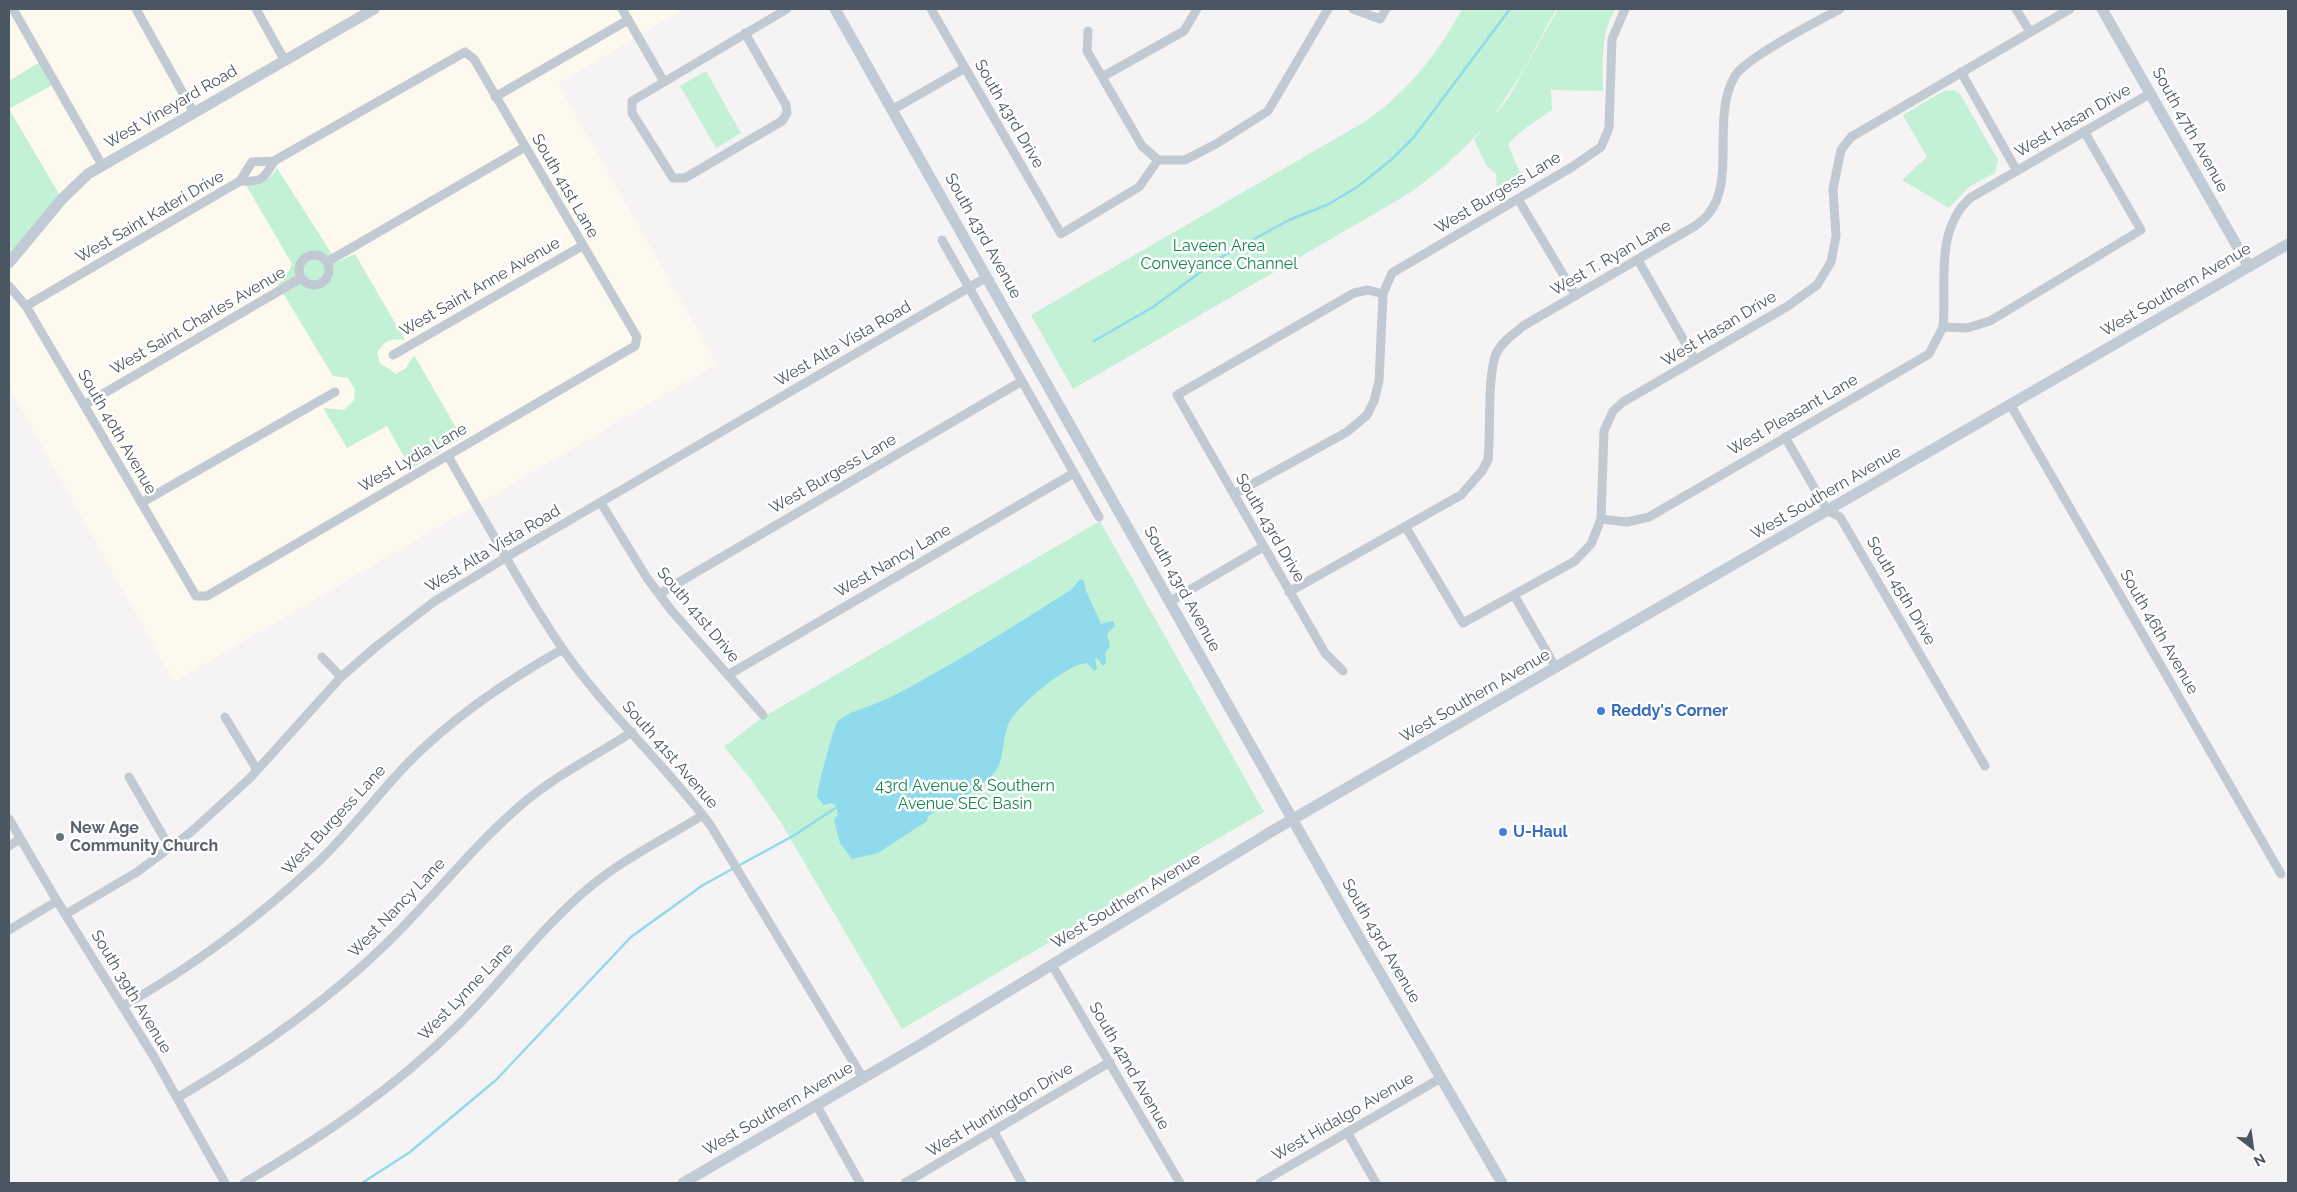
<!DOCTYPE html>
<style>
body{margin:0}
#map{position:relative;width:2297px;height:1192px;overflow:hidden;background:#f5f3f3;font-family:Raleway,sans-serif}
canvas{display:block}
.frame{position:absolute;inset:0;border:10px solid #4a5661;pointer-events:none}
.north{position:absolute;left:2227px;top:1122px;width:50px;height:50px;-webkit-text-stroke:4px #fff;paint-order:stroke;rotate:150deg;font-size:14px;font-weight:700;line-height:20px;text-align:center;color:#4a5661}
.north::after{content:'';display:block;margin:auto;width:18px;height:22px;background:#4a5661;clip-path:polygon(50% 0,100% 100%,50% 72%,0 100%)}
</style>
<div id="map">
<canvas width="2297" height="1192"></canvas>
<div class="frame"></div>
<div class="north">N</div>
</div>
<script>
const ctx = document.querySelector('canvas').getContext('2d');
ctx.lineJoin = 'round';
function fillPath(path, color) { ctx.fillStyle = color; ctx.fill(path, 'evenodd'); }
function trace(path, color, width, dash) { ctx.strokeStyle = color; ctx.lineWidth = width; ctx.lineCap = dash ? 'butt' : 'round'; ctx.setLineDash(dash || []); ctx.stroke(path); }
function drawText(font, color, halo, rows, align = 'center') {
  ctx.font = font + ' Raleway,sans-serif'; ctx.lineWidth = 5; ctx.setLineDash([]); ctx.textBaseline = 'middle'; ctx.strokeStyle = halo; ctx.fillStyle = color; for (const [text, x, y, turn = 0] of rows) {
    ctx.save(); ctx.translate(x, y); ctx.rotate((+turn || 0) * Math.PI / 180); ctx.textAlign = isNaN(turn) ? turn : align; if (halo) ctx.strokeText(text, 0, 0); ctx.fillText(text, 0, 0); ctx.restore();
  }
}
fillPath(new Path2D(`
 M9 9H684L558 84 717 364 174 682 9 387Z`), '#fdf9ef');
fillPath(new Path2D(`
 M1462 9H1556L1523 71 1493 117 1509 97 1558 9H1616C1600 29 1603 66 1603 91L1551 90 1552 110 1524 129 1508 144 1525 185 1497 199 1496 174 1486 165 1474 140 1483 128C1459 154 1433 178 1403 197L1073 389 1031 315 1366 121C1408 91 1438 54 1462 9Z
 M43 60 56 83 9 109 62 199 9 263V81Z
 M706 71 741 133 716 148 680 86Z
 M1954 90 1960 94 1998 160 1995 173 1970 186 1949 208 1902 180 1927 157 1903 115 1944 91Z
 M277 168 337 262 355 254 405 340C389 339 386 339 377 353L380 363 396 374 406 368 414 355 462 438 411 469 387 426 347 448 323 408 344 410 354 400 355 390 348 378 333 376 275 280 289 271 292 264 246 185C261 184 269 182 277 168Z
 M1100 521 1264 812 1122 894 1111 906 902 1029 780 821 750 778 724 747 760 719Z`), '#c3f1d5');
fillPath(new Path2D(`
 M1080 579 1084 581C1085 593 1096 611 1101 624L1113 621 1115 626 1107 634 1110 646 1105 653 1106 663 1103 666 1097 658 1095 659 1097 669 1094 671 1087 663C1067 664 1016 706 1008 725 1003 737 1003 761 997 769 984 789 949 804 928 816L927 821 878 853 852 859 840 843 834 820 838 815 836 805 831 803 824 805 817 797C817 790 834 725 838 721 848 712 860 710 872 705 885 700 898 694 910 687 965 657 1019 623 1072 589Z`), '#90daee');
trace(new Path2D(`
 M1094 341 1153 307 1221 257 1289 220 1329 204 1357 187 1391 160 1414 137 1510 9
 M362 1183 410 1152 496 1080 631 937 703 885 793 836 837 807`), '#90daee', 2.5);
trace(new Path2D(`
 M13 9 102 165
 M136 9 194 113
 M256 9 285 61
 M622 9 663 80
 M931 9 1061 234 1139 187 1158 160H1185L1216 144 1268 111 1328 9
 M1353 9 1380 19 1386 9
 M2016 9 2030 32
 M1088 31 1087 51 1142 146 1158 160
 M745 33 786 105 787 113 782 121 685 178H673L632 113V101L787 9
 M1961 72 2017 171
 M1102 77 1184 31 1197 9
 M495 97 628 20
 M892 110 965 68
 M240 181C261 182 264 180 274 161
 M1518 199 1576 296
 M942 240 1099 517
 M299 270a15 15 0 1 1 30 0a15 15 0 1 1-30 0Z
 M1638 260 1695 360
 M327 262 525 147
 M9 286 26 306 196 596H207L635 346 637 337 474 59 465 52 274 161 252 162 240 181 26 306
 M1943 327C1947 284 1934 231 1970 198L2151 93
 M393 355 582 246
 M2010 404 2281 874
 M84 405 301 278
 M1785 437 1827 510 1840 517 1985 766
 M448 456C485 520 521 587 562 648 606 712 665 764 711 826L863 1078
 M1234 494 1347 432 1367 415 1374 401 1379 381 1383 294 1392 273 1572 167 1601 147 1609 128 1612 39 1625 9
 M141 503 335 392
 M601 503 647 578 671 610 763 715
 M1601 519 1604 431 1613 411 1623 402 1788 306 1817 285 1831 262 1836 236 1833 189 1841 150 1851 137 2070 9
 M1405 526 1463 623 1575 561 1591 544 1601 519 1627 522 1649 517 1929 354 1943 327 1967 328 1990 321 2141 230 2084 131
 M1289 592 1461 495 1482 471 1488 460C1491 432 1487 377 1496 354 1501 342 1514 334 1523 326L1695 226C1700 222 1706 218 1709 213 1736 181 1711 115 1735 76 1745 58 1818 21 1840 9
 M659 594 1022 381
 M1514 595 1556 668
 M1171 601 1263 547
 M322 657 341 677
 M1343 671 1325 653 1177 395 1354 293 1368 290 1383 294
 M728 675 1074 473
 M225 717 257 770
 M129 777 170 848
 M9 819 57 901 154 1057 225 1183
 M9 846 20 839
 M66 914 137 872 191 832 250 778 341 677 378 645 435 601 515 552 987 277
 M9 930 57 901
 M1052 965 1180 1183
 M123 1006C194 966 257 919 317 863 350 832 377 795 408 763 453 717 508 680 563 649
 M177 1098C254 1053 326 1003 389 941 435 896 473 846 521 805 555 776 595 756 632 732
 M817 1106 860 1183
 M994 1132 1022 1183
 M1347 1132 1376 1183
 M244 1183C320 1138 394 1089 457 1026 503 981 541 927 591 886 625 858 666 838 703 815
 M905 1183 1110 1062
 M1260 1183 1441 1078`), '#c1cad2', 9);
trace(new Path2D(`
 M835 9 1355 930 1502 1183
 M2102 9 2249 267
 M9 263 62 199 88 174 374 9
 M683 1183 918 1046 1274 830 2288 244`), '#c1cbd6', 11);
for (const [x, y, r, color] of [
 [1601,711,5,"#3f7fe0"],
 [1503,832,5,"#3f7fe0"],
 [60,837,5,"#6b7280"]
]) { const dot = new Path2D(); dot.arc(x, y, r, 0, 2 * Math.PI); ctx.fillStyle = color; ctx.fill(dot); trace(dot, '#fff', 2); }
drawText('16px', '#4a5661', '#fff', [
 ["West Vineyard Road",171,107,-30],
 ["South 43rd Drive",1009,114,60],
 ["West Hasan Drive",2073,121,-30],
 ["South 47th Avenue",2190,130,61],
 ["South 41st Lane",565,186,60],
 ["West Burgess Lane",1498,193,-31],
 ["West Saint Kateri Drive",150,217,-30],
 ["South 43rd Avenue",983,236,61],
 ["West T. Ryan Lane",1611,258,-30],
 ["West Saint Anne Avenue",480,287,-30],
 ["West Southern Avenue",2176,290,-30],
 ["West Saint Charles Avenue",198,321,-30],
 ["West Hasan Drive",1719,329,-31],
 ["West Alta Vista Road",843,344,-30],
 ["West Pleasant Lane",1793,415,-30],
 ["South 40th Avenue",117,432,60],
 ["West Lydia Lane",413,458,-30],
 ["West Burgess Lane",833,474,-30],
 ["West Southern Avenue",1826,493,-30],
 ["South 43rd Drive",1270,528,60],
 ["West Alta Vista Road",493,549,-31],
 ["West Nancy Lane",893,561,-30],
 ["South 43rd Avenue",1182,589,61],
 ["South 45th Drive",1901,591,60],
 ["South 41st Drive",698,615,50],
 ["South 46th Avenue",2159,632,60],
 ["West Southern Avenue",1475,696,-30],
 ["South 41st Avenue",670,755,49],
 ["West Burgess Lane",334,820,-47],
 ["West Southern Avenue",1126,901,-31],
 ["West Nancy Lane",397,908,-46],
 ["South 43rd Avenue",1381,941,60],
 ["South 39th Avenue",131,992,59],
 ["West Lynne Lane",466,992,-46],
 ["South 42nd Avenue",1129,1066,60],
 ["West Southern Avenue",778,1109,-30],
 ["West Huntington Drive",1000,1110,-31],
 ["West Hidalgo Avenue",1343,1117,-30]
]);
drawText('16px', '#17864f', '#fff', [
 ["Laveen Area",1219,246],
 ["Conveyance Channel",1219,264],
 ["43rd Avenue & Southern",965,786],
 ["Avenue SEC Basin",965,804]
]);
drawText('bold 16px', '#366cbe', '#fff', [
 ["Reddy's Corner",1611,711],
 ["U-Haul",1513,832]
], 'left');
drawText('bold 16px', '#5b616d', '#fff', [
 ["New Age",70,828],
 ["Community Church",70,846]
], 'left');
</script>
